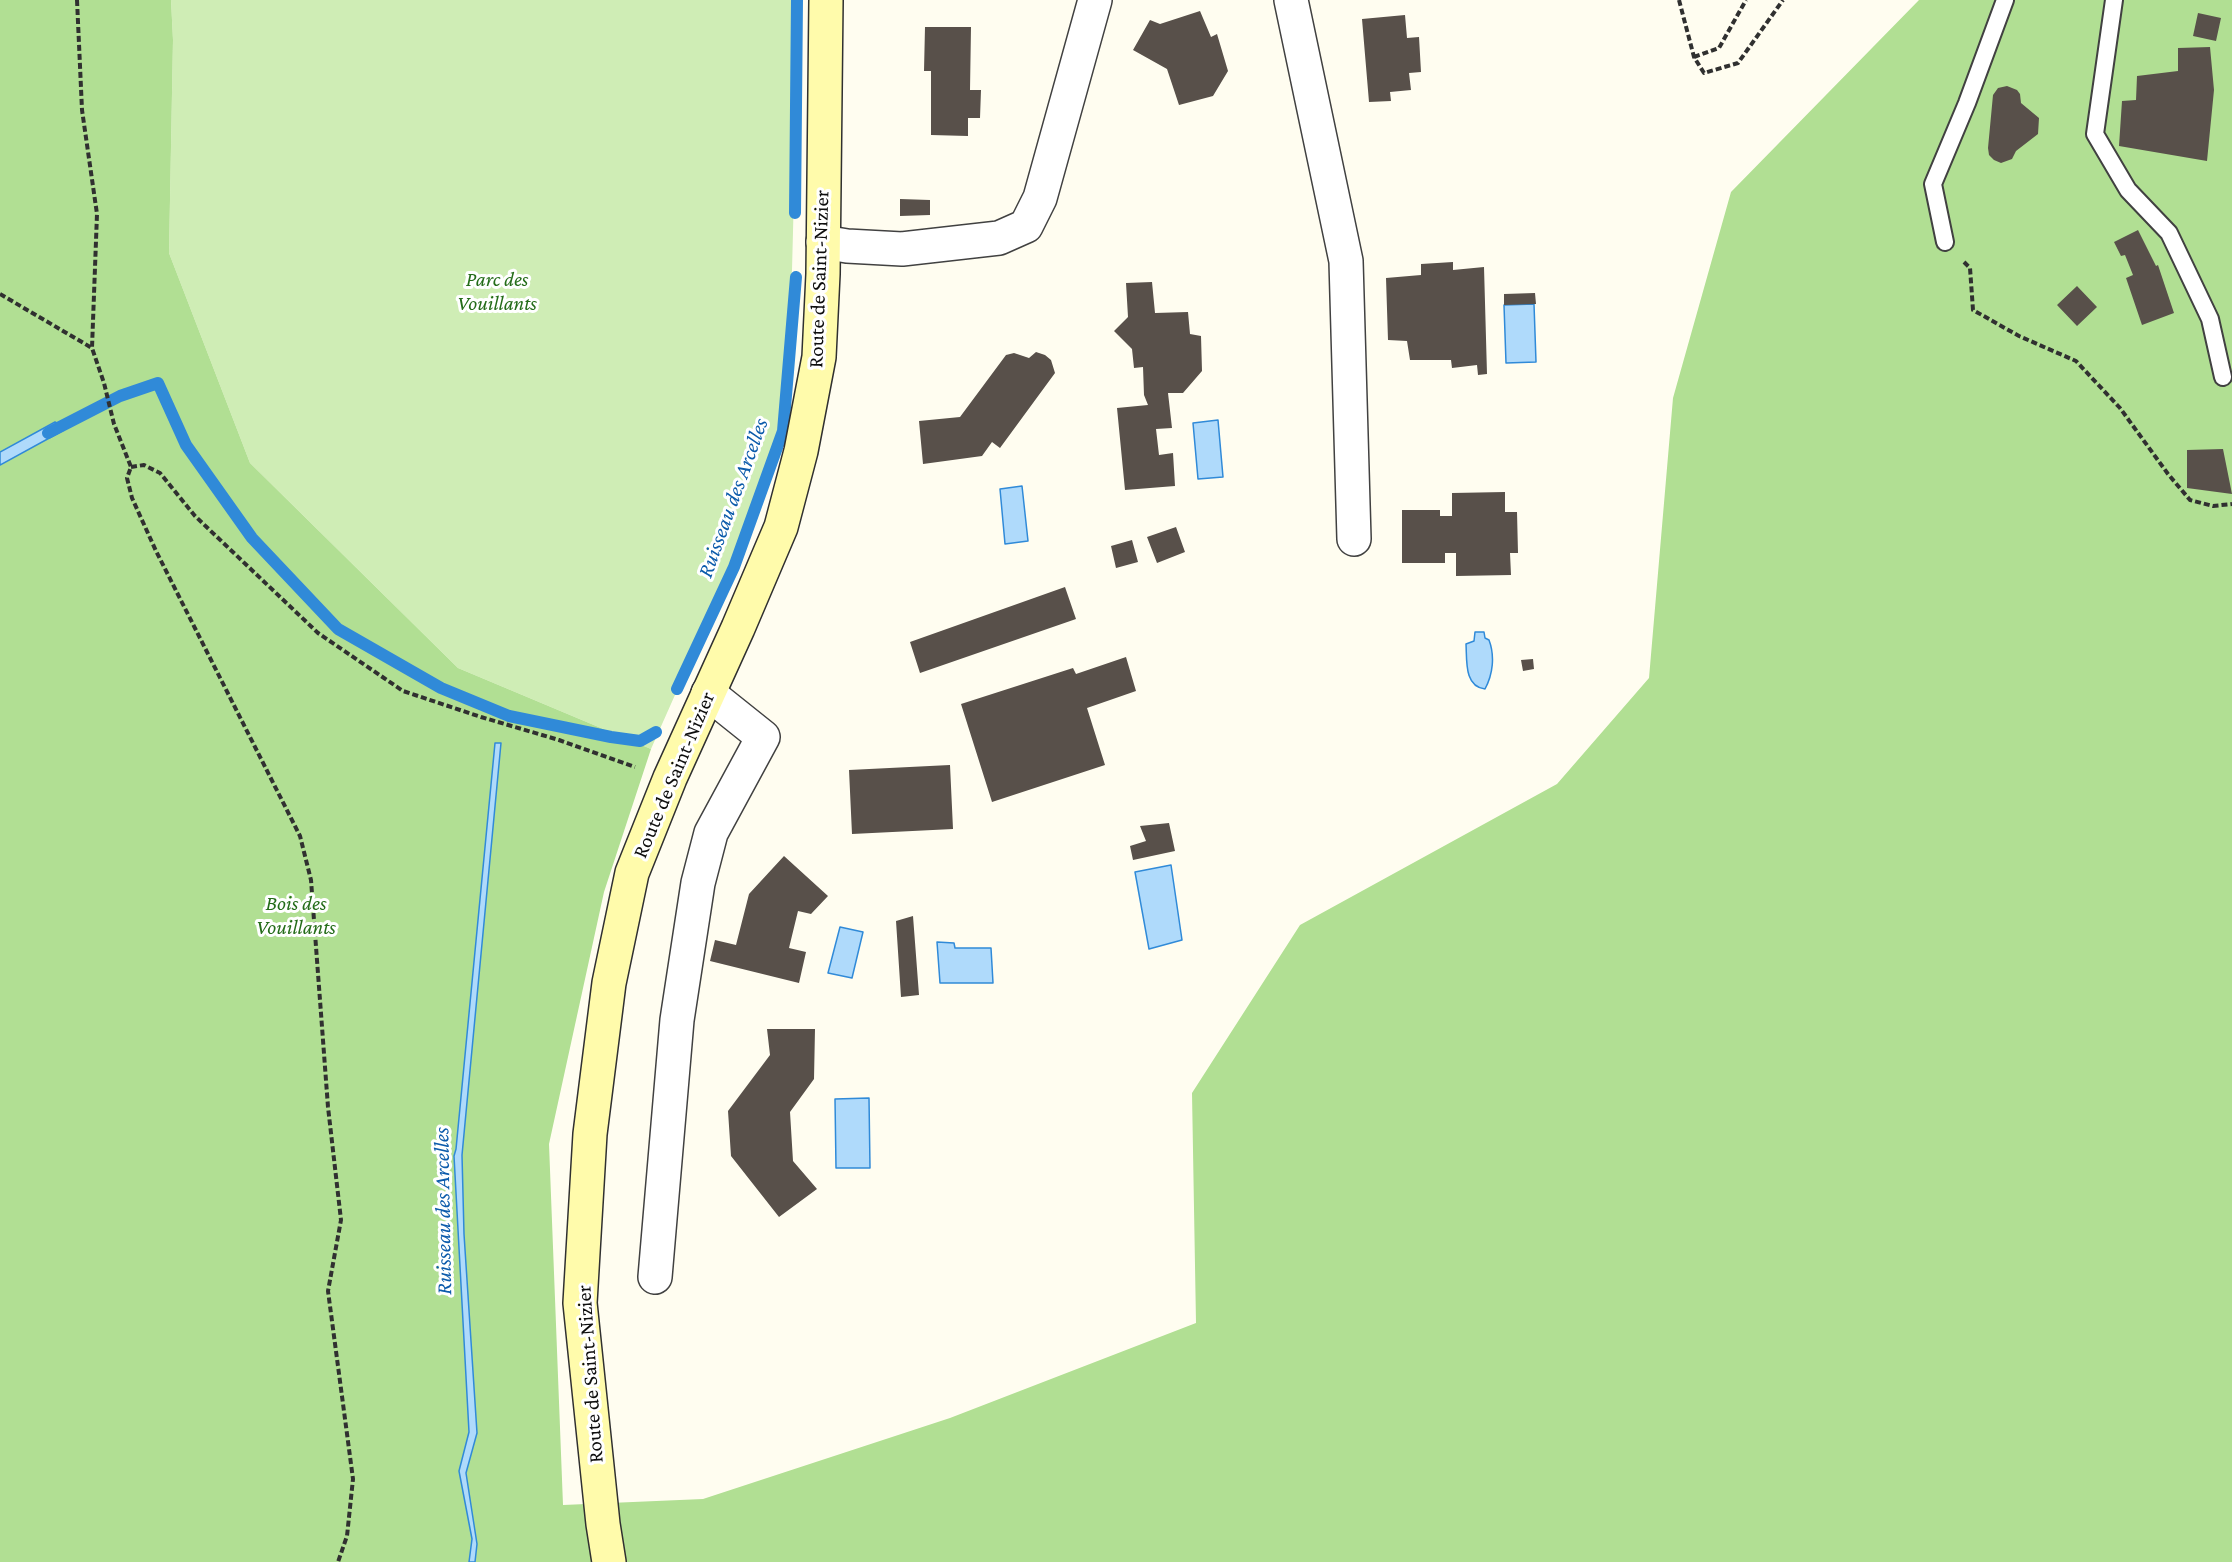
<!DOCTYPE html>
<style>
body{margin:0}
canvas{display:block;background:#fffdf0}
</style>
<canvas width="2232" height="1562"></canvas>
<script>
const ctx = document.querySelector('canvas').getContext('2d');
ctx.lineJoin = 'round';
function fillPath(path, color) { ctx.fillStyle = color; ctx.fill(path, 'evenodd'); }
function trace(path, color, width, dash) { ctx.strokeStyle = color; ctx.lineWidth = width; ctx.lineCap = dash ? 'butt' : 'round'; ctx.setLineDash(dash || []); ctx.stroke(path); }
function drawText(font, color, halo, rows, align = 'center') {
  ctx.font = font + ' "Crimson Pro",serif'; ctx.lineWidth = 6; ctx.setLineDash([]); ctx.textBaseline = 'middle'; ctx.strokeStyle = halo; ctx.fillStyle = color; for (const [text, x, y, turn = 0] of rows) {
    ctx.save(); ctx.translate(x, y); ctx.rotate((+turn || 0) * Math.PI / 180); ctx.textAlign = isNaN(turn) ? turn : align; if (halo) ctx.strokeText(text, 0, 0); ctx.fillText(text, 0, 0); ctx.restore();
  }
}
fillPath(new Path2D(`
 M171 0H799L792 270 778 428 746 535 651 749 458 668 250 463 169 253 173 40Z`), '#cfedb5');
fillPath(new Path2D(`
 M0 0H171L173 40 169 253 250 463 458 668 651 749 604 892 549 1144 563 1505 703 1499 950 1418 1196 1323 1192 1093 1300 925 1557 784 1649 678 1673 398 1731 192 1919 0H2232V1562H0Z`), '#b1df93');
const water = new Path2D(`
 M1534 304 1536 362 1506 363 1504 305Z
 M1218 420 1223 477 1198 479 1193 423Z
 M55 422 62 426 64 430 0 465V452Z
 M1022 486 1028 541 1005 544 1000 489Z
 M1475 632H1484L1485 638 1489 640C1495 656 1493 674 1485 689 1464 687 1467 660 1466 644L1474 641Z
 M495 743H501L462 1155 464 1234 477 1433 466 1473 477 1544 475 1562H469L472 1539 459 1471 469 1432 454 1156 456 1149Z
 M1171 865 1182 940 1149 949 1135 872Z
 M840 927 863 932 852 978 828 973Z
 M937 942 954 943 955 948H991L993 983H940Z
 M869 1098 870 1168H836L835 1099Z`);
fillPath(water, '#afdafb');
trace(water, '#308ad8', 1.5);
trace(new Path2D(`
 M795 213 797 0
 M48 433 120 396 158 383 186 445 252 538 338 629 441 688 509 716 611 737 640 741 656 732
 M677 689 734 567 783 431 796 277`), '#308ad8', 12);
fillPath(new Path2D(`
 M1200 11 1211 37 1217 34 1228 71 1213 96 1179 105 1167 69 1133 50 1150 20 1160 24Z
 M2198 13 2221 18 2216 41 2193 36Z
 M1405 15 1407 38 1419 37 1421 72 1409 73 1411 90 1390 92 1391 101 1369 102 1362 19Z
 M925 27H971L970 90H981L980 118H968V136L931 135V71H924Z
 M2210 47 2214 90 2207 161 2119 146 2122 101 2136 100 2137 76 2178 71V48Z
 M2007 86 2017 90 2020 94 2021 103 2039 118 2038 134 2016 151 2012 159 2001 163 1994 160 1989 155 1988 148 1993 95 1998 88Z
 M900 199 930 200V215L900 216Z
 M2138 230 2156 266 2158 265 2174 313 2142 325 2126 278 2133 275 2125 255 2121 256 2114 242Z
 M1453 262V270L1484 267 1487 374 1478 375 1477 365 1452 368 1451 360H1410L1407 341 1388 340 1386 278 1421 275V264Z
 M1152 282 1155 313 1188 312 1190 334 1201 336 1202 371 1183 393H1168L1172 428 1156 429 1159 455 1173 453 1175 486 1125 490 1117 408 1148 405 1144 395 1143 367 1134 368 1132 349 1114 331 1128 317 1126 283Z
 M2077 286 2097 307 2077 326 2057 305Z
 M1535 293 1536 304 1504 305V294Z
 M1036 352 1045 355 1051 360 1055 373 1000 448 992 442 982 456 923 464 919 421 960 417 1006 355 1014 353 1029 358Z
 M2223 449 2232 494 2187 488V450Z
 M1505 492V512H1517L1518 553H1510L1511 575 1456 576V553H1445V563H1402V510H1440V516H1452V493Z
 M1176 527 1185 552 1157 563 1147 537Z
 M1132 540 1138 562 1116 568 1111 546Z
 M1065 587 1076 619 920 673 910 642Z
 M1126 657 1136 691 1087 708 1105 765 992 802 961 704 1073 668 1076 674Z
 M1533 659 1534 669 1523 671 1521 660Z
 M950 765 953 829 852 834 849 770Z
 M1169 823 1175 851 1133 860 1130 846 1146 841 1140 826Z
 M784 856 828 896 811 914 798 911 789 948 806 952 799 983 710 961 715 940 736 945 749 894Z
 M913 916 919 995 901 997 896 921Z
 M767 1029H815L814 1079 790 1112 793 1161 817 1189 779 1217 731 1156 728 1111 770 1055Z`), '#58504a');
const service = new Path2D(`
 M2114 0 2095 134 2128 190 2169 233 2210 319 2223 377
 M1945 242 1933 184 1967 103 2005 0`);
const minor = new Path2D(`
 M1291 0 1346 261 1354 539
 M823 242 847 246 902 249 999 238 1026 226 1040 198 1095 0
 M655 1277 677 1020 698 883 711 833 763 737 708 693`);
const secondary = new Path2D(`
 M609 1562 603 1524 580 1303 590 1134 609 983 632 873 670 778 738 628 781 527 801 451 819 357 823 274 826 0`);
trace(service, '#414141', 20);
trace(minor, '#414141', 36);
trace(secondary, '#303030', 36);
trace(new Path2D(`
 M77 0 82 110 97 214 92 348 104 383 114 424 131 467 127 478 132 498 156 551 300 836 311 880 328 1107 341 1220 328 1291 353 1479 347 1536 338 1562
 M1679 0 1694 57 1704 73 1738 63 1783 0
 M1694 57 1719 48 1746 0
 M1964 262 1970 268 1973 310 2019 336 2076 361 2120 408 2168 474 2190 500 2213 506 2232 504
 M0 294 92 348
 M131 467 144 465 160 473 195 516 318 633 403 691 481 717 559 740 635 767`), '#303030', 4, [6, 3]);
trace(service, '#fff', 16);
trace(minor, '#fff', 33);
trace(secondary, '#fffbab', 33);
drawText('21px', '#0e0e0e', '#fff', [
 ["Route de Saint-Nizier",819,279,-88],
 ["Route de Saint-Nizier",674,775,-67],
 ["Route de Saint-Nizier",590,1374,-94]
]);
drawText('italic 21px', '#246c19', '#fff', [
 ["Parc des",497,280],
 ["Vouillants",497,304],
 ["Bois des",296,904],
 ["Vouillants",296,928]
]);
drawText('italic 22px', '#0c5bab', '#fff', [
 ["Ruisseau des Arcelles",733,498,-70],
 ["Ruisseau des Arcelles",443,1211,-91]
]);
</script>
